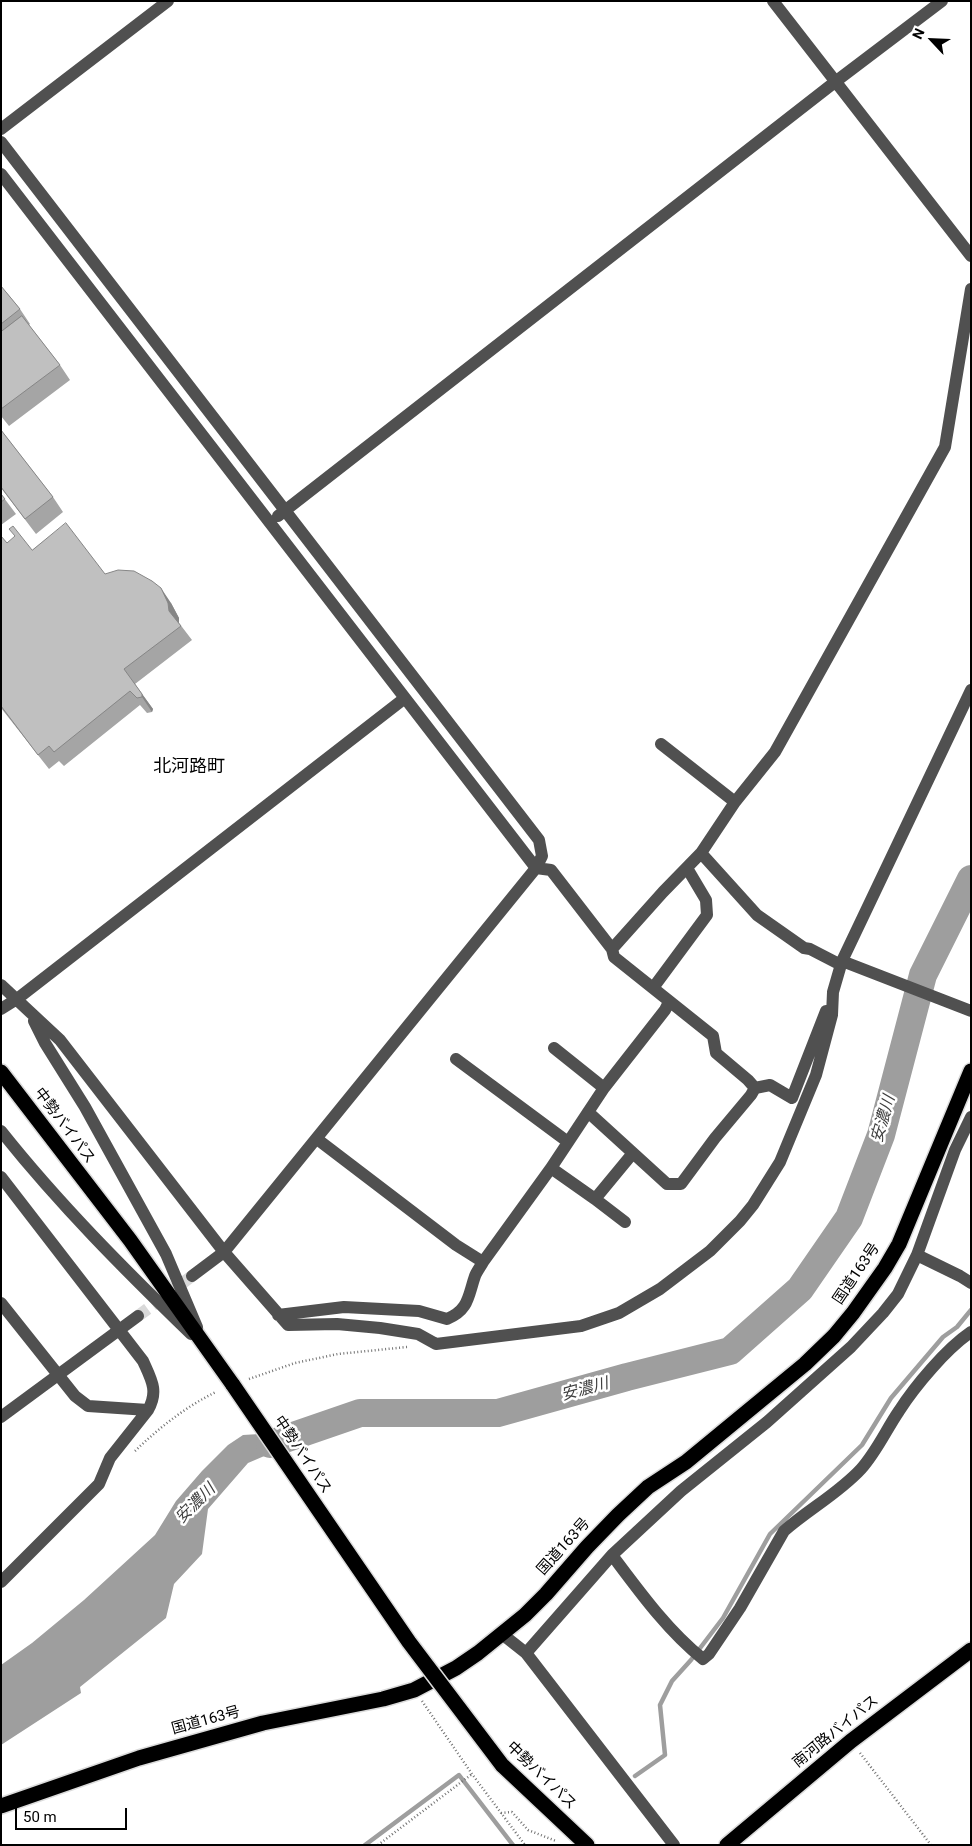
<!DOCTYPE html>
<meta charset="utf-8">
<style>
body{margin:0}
#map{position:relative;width:972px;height:1846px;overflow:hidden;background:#fff;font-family:Roboto,sans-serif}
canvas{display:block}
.frame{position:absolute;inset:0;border:2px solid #000;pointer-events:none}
.north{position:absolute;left:907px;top:15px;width:50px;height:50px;-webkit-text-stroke:4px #fff;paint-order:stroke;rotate:295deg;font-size:14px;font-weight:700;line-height:20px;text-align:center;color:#000}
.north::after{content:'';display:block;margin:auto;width:18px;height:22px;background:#000;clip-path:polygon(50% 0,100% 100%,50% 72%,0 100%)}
.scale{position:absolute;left:15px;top:1808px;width:112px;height:22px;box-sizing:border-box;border:2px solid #000;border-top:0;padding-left:6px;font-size:15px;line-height:18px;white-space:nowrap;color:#000;-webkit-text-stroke:4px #fff;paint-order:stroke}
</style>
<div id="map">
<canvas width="972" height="1846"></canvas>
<div class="frame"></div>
<div class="north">N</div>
<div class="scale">50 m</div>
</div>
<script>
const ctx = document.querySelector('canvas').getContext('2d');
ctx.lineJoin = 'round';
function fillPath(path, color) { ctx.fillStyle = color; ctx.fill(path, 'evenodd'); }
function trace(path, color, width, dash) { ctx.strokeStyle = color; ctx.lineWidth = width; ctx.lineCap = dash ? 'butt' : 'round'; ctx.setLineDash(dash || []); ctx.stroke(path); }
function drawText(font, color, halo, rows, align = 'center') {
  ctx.font = font + ' Roboto,"Noto Sans JP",sans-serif'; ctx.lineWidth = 5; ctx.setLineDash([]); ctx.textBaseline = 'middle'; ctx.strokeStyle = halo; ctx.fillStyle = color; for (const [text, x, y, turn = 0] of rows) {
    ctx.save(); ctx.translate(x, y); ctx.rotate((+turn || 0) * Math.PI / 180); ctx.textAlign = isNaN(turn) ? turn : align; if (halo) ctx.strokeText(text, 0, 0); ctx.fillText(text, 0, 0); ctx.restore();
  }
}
fillPath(new Path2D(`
 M325 1430 248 1463 208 1509 202 1554 174 1584 166 1618 80 1687 81 1693 1 1745V1665L32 1643 84 1600 155 1535 176 1501 202 1471 228 1445 243 1435Z`), '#9e9e9e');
trace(new Path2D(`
 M635 1776 665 1755 660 1705 672 1681 691 1660 723 1618 770 1534 862 1445 891 1398 943 1337 957 1327 971 1310
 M365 1845 459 1775 513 1845`), '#9e9e9e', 4.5);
trace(new Path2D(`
 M270 1444 360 1413H498L627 1377 730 1351 800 1289 849 1218 881 1135 923 975 971 879`), '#9e9e9e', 28);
trace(new Path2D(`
 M138 1316 192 1276`), '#d9d9d9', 12, [12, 6]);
const highway = new Path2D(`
 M1 1072 130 1240 233 1385
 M502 1765 587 1845
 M1 1806 139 1758 263 1723 383 1699 414 1690 456 1668 478 1653 525 1615 546 1594 587 1547 618 1515 648 1487 686 1462 805 1364 834 1336 853 1313 885 1268 899 1244 971 1071
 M727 1845 851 1741 971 1650`);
trace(highway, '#dbdbdb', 18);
trace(new Path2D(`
 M249 1379 295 1363 338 1354 407 1347
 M135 1451C159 1428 185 1407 216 1392
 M422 1701 472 1774 525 1845
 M860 1753 931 1845
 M501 1813 512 1812 528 1830 556 1841
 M378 1845 472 1774`), '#727272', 2.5, [1, 2.5]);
trace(new Path2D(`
 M773 1 971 256
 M1 129 168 1
 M1 142 539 840 542 856 536 868 224 1252 192 1276
 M1 174 536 868 551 870 612 949 614 957 713 1036 716 1053 748 1080 755 1088 770 1085 792 1098 826 1011
 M278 516 835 82 942 1
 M661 744 735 802
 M701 853 757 915 804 948 810 949 841 965
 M612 949 663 892 701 853 735 802 775 752 945 447 971 289
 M842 961 971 1011
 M1 985 60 1040 224 1252 288 1325 337 1324 380 1328 418 1334 436 1344 581 1326 619 1313 660 1289 710 1251 740 1221 753 1205 780 1162 816 1075 832 1015 833 992 842 961 971 690
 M653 988 707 915 706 900 687 868
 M1 1009 17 999 405 698
 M34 1021 45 1043 85 1107 166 1254 197 1327
 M554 1048 604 1088
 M456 1059 568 1142
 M588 1112 667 1184H681L715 1138 751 1095 755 1088
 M1 1131C59 1204 125 1270 191 1334
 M317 1139 456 1245 483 1262
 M551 1168 595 1199 625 1222
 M1 1177 143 1361C151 1379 159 1391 148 1410L110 1458 99 1484 1 1582
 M595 1199 633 1153
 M917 1255 960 1276 971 1283
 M1 1303 75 1396 88 1406 148 1410
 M278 1315 344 1307 419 1311 447 1319C469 1310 468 1296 475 1276 477 1271 481 1266 483 1262L551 1168 604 1088 665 1010 669 1002
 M1 1417 138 1316
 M612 1555C639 1591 667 1630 703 1659L709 1654 740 1608 784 1531C809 1509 839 1493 861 1469 877 1451 886 1430 899 1411 915 1386 946 1349 971 1332
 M502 1634 526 1653 674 1845
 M526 1653 612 1555 681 1491 767 1422 851 1347 883 1313 898 1294 917 1255 955 1150 971 1117`), '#505050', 12);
trace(highway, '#000', 15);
const highwayBridge = new Path2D(`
 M233 1385 409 1642 502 1765`);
trace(highwayBridge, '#dbdbdb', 18, []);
trace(highwayBridge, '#000', 15);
fillPath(new Path2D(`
 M1 286 20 309 30 324 29 325 60 365 70 380 9 426 1 416Z
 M1 430 53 497 63 512 36 534 1 488Z
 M1 494 16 514 1 525Z
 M1 536 7 543 32 550 105 574 171 603 179 618V623L192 640 135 684 153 709 152 712 147 713 140 705 64 766 59 761 49 769 1 708Z`), '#a5a5a5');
fillPath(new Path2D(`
 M161 588 171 603 179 618V625L169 611Z
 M142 694 153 709 152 712 142 697Z`), '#868686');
const building = new Path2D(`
 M1 286 20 309 1 324Z
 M22 316 60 365 1 409V332Z
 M1 430 53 497 25 519 1 487Z
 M1 494 5 499 1 502Z
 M66 523 105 574 118 570 134 571 152 581 161 588 168 603 169 611 181 626 124 669 142 694V697L137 698 130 691 54 752 49 746 38 755 1 706V536L7 543 15 536 9 529 13 526 32 550Z`);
fillPath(building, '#c0c0c0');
trace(building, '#868686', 1);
drawText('15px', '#000', '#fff', [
 ["中勢バイパス",64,1126,53],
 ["国道163号",857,1274,-56],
 ["中勢バイパス",302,1455,56],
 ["国道163号",564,1547,-48],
 ["国道163号",206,1721,-15],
 ["南河路バイパス",836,1732,-39],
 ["中勢バイパス",541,1776,44]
]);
drawText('italic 16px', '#3f3f3f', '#fff', [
 ["安濃川",884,1119,-74],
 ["安濃川",585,1390,-15],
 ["安濃川",196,1504,-45]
]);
drawText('18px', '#000', '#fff', [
 ["北河路町",189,767]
]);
</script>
